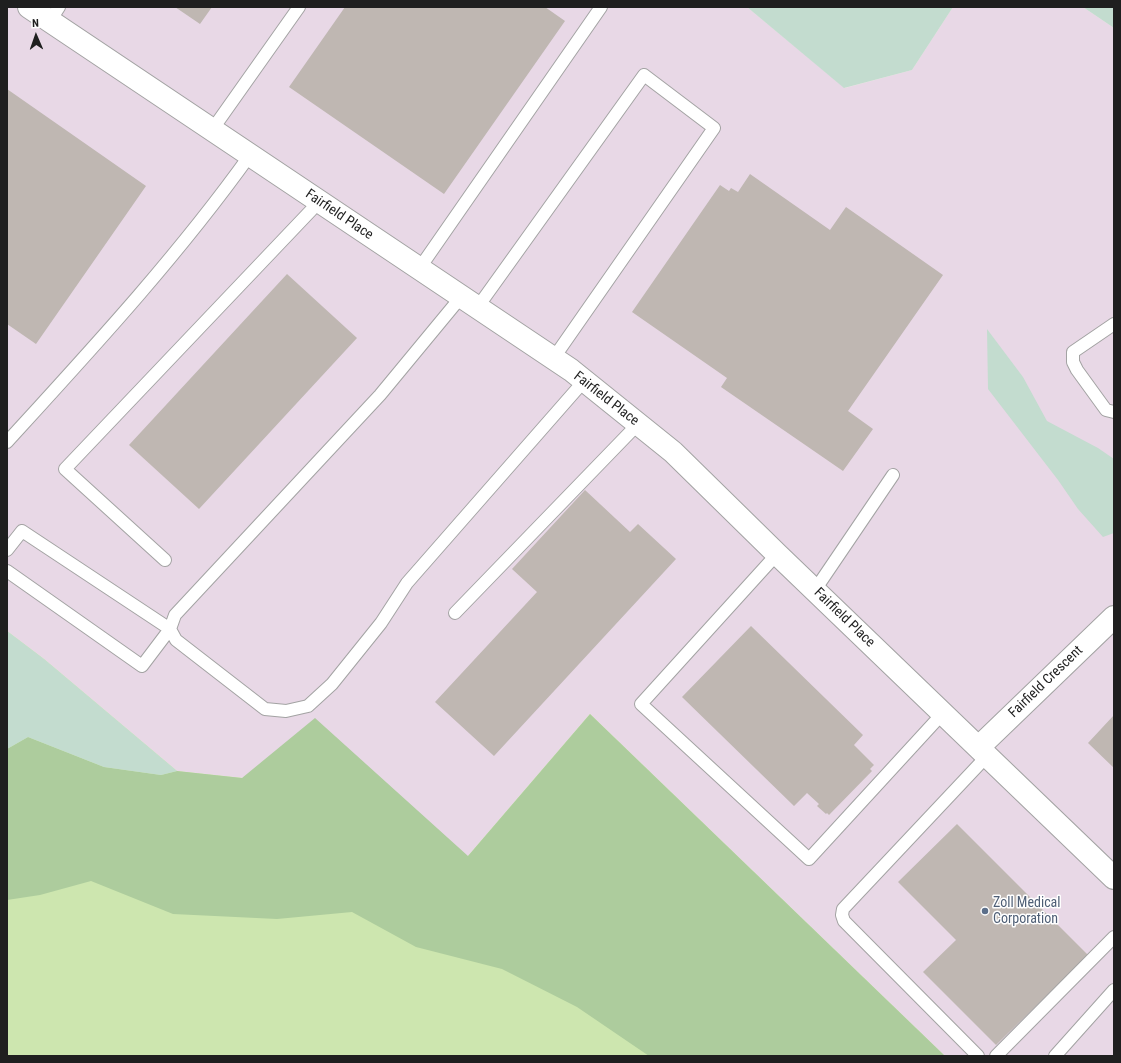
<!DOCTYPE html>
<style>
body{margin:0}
#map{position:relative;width:1121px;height:1063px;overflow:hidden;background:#efebe6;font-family:"Roboto Condensed",sans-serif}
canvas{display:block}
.frame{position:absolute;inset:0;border:8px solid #1f1f1f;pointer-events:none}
.north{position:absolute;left:16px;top:16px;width:40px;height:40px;-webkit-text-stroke:3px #fff;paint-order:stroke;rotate:358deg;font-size:11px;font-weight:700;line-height:16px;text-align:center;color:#1f1f1f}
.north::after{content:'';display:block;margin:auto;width:14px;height:18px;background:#1f1f1f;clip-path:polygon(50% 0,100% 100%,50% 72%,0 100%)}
</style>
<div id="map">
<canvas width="1121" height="1063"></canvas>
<div class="frame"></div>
<div class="north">N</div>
</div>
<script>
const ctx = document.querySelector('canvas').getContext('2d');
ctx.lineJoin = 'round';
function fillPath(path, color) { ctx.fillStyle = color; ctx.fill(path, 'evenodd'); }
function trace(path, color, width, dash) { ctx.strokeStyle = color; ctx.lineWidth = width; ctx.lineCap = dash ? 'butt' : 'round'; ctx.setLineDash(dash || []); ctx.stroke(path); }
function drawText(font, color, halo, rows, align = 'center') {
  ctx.font = font + ' "Roboto Condensed",sans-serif'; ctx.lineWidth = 3; ctx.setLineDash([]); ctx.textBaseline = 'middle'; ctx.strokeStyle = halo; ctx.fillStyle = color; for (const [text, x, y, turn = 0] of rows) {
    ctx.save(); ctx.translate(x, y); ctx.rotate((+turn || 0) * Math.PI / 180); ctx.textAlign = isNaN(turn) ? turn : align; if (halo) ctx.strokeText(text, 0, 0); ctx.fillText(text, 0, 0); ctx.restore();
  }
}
fillPath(new Path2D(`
 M7 7H747L845 88 912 70 953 7H1083L1114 28V1056H945L590 714 425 906 243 778 177 771 44 659 7 631Z`), '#e8d8e6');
fillPath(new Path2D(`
 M7 631 44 659 177 771 243 778 425 906 590 714 945 1056H7Z`), '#cde6af');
fillPath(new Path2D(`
 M590 714 945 1056H649L577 1007 502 969 416 947 352 912 277 919 173 914 91 881 40 895 7 900V749L28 737 104 767 161 775 177 771 242 778 315 718 468 856Z`), '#adcc9d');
fillPath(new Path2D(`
 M747 7H953L912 70 844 88Z
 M1083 7H1114V28Z
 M987 329 1023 377 1047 421 1098 448 1114 459V533L1103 537 1078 509 1058 480 988 389Z
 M7 631 44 659 177 771 161 775 104 767 28 737 7 749Z`), '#c3dccf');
fillPath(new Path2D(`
 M175 7H212L200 24Z
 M345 7H545L565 21 444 194 289 87Z
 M7 89 146 186 36 344 7 324Z
 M750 174 830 230 846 207 943 275 848 411 873 429 843 471 721 387 727 378 632 312 720 185 729 191 731 188 738 192Z
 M287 274 357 338 199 509 129 445Z
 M585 490 630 532 638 524 676 559 494 756 435 702 537 592 512 569Z
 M751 626 863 735 854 745 874 765 870 769 872 771 829 815 827 813 826 814 817 806 819 804 807 793 794 806 682 697Z
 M1114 715V768L1088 743Z
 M957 824 1088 955 996 1045 923 972 956 940 898 882Z`), '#bfb7b2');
const service = new Path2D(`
 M50 21 59 7
 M212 130 299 7
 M419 269 601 7
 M461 297 380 395 175 615 170 629 176 640 265 709 286 711 308 706 332 684 381 623 407 583 584 381
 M477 308 644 75 714 128 553 359
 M1114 324 1073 352V362L1077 370 1106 410 1114 412
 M7 442C91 350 177 257 250 155
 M7 550 22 531 170 629 142 666 7 571
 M777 554 641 704 809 859 943 713
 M165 560 65 469 319 202
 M815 590 893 475
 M455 613 638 424
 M978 1056 844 921 842 915 843 909 987 756
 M996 1056 1114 937
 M1055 1056 1114 990`);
const minor = new Path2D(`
 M29 7 571 370 673 452 777 554 1114 878
 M979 747 1114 617`);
trace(service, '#a3a3a3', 14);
trace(minor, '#a3a3a3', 24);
trace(service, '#fff', 12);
trace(minor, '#fff', 22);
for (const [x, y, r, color] of [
 [985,911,4,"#5c6f8a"]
]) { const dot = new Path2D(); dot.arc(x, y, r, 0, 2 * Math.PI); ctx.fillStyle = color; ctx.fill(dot); trace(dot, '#fff', 1.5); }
drawText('14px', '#1f1f1f', '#fff', [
 ["Fairfield Place",339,215,34],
 ["Fairfield Place",606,399,38],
 ["Fairfield Place",844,618,44],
 ["Fairfield Crescent",1046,682,-44]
]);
drawText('14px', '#4e5e75', '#fff', [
 ["Zoll Medical",993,903],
 ["Corporation",993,919]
], 'left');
</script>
